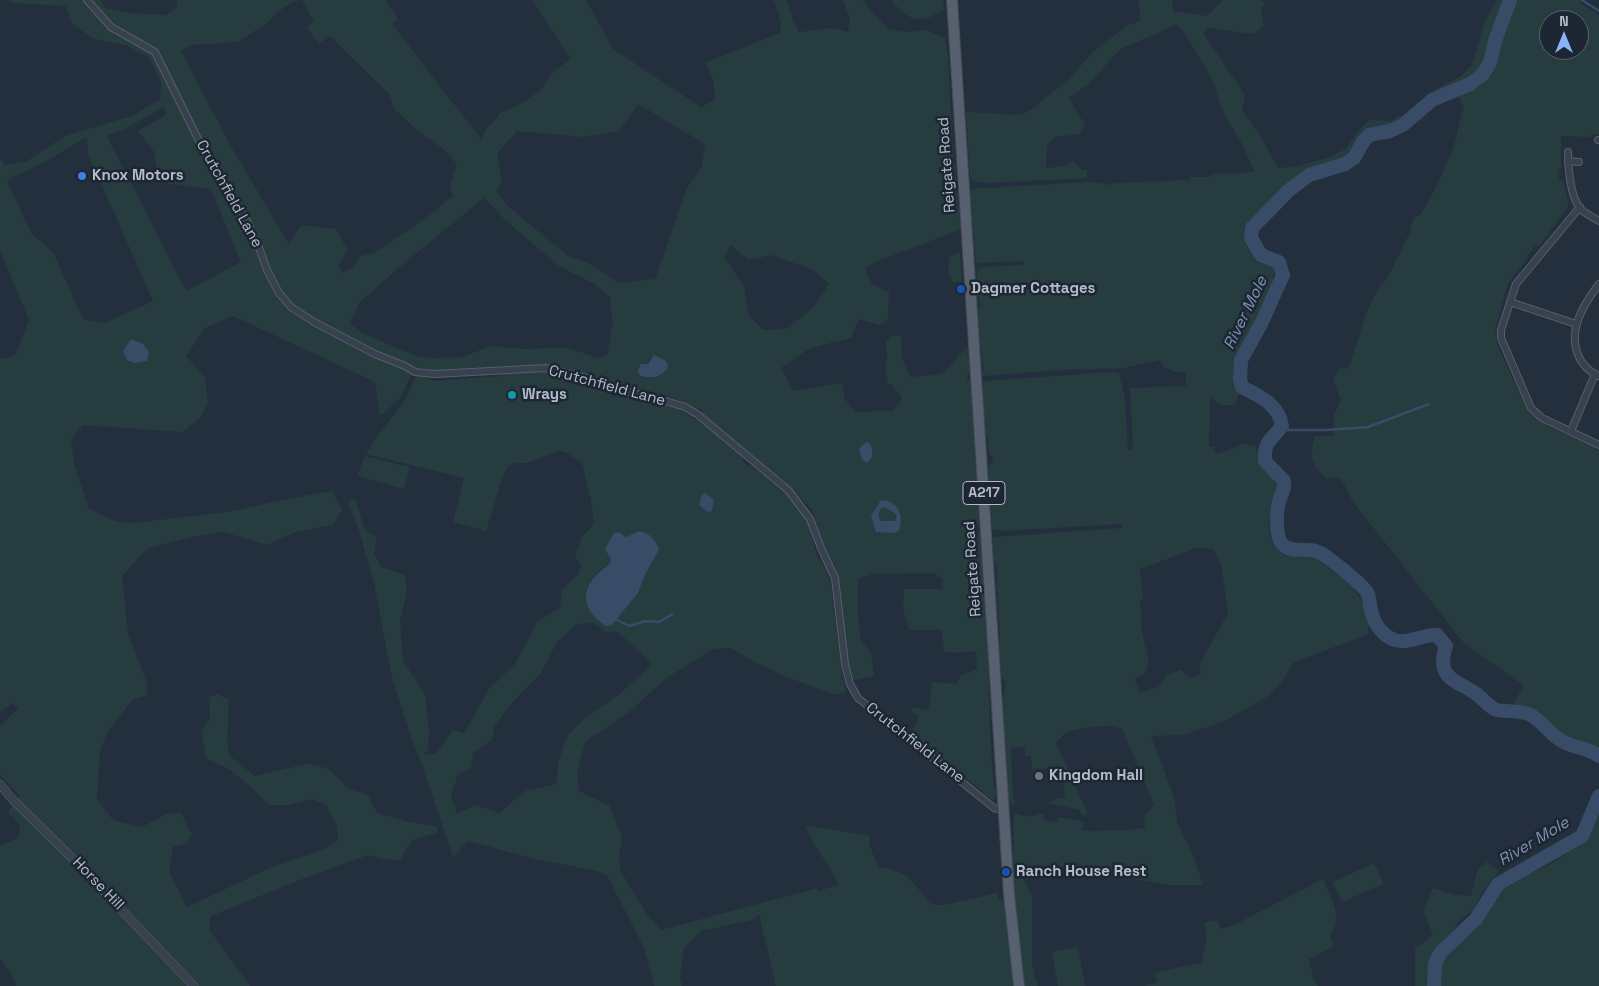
<!DOCTYPE html>
<style>
body{margin:0}
#map{position:relative;width:1599px;height:986px;overflow:hidden;background:#242f3e;font-family:"Space Grotesk",sans-serif}
canvas{display:block}
.north{position:absolute;left:1539px;top:10px;width:50px;height:50px;box-sizing:border-box;background:#1d2633;border:1px solid #59626f;border-radius:50%;rotate:0deg;font-size:14px;font-weight:700;line-height:20px;text-align:center;color:#b4bcc9}
.north::after{content:'';display:block;margin:auto;width:18px;height:22px;background:#8ab4f8;clip-path:polygon(50% 0,100% 100%,50% 72%,0 100%)}
</style>
<div id="map">
<canvas width="1599" height="986"></canvas>
<div class="north">N</div>
</div>
<script>
const ctx = document.querySelector('canvas').getContext('2d');
ctx.lineJoin = 'round';
function fillPath(path, color) { ctx.fillStyle = color; ctx.fill(path, 'evenodd'); }
function trace(path, color, width, dash) { ctx.strokeStyle = color; ctx.lineWidth = width; ctx.lineCap = dash ? 'butt' : 'round'; ctx.setLineDash(dash || []); ctx.stroke(path); }
function drawText(font, color, halo, rows, align = 'center') {
  ctx.font = font + ' "Space Grotesk",sans-serif'; ctx.lineWidth = 5; ctx.setLineDash([]); ctx.textBaseline = 'middle'; ctx.strokeStyle = halo; ctx.fillStyle = color; for (const [text, x, y, turn = 0] of rows) {
    ctx.save(); ctx.translate(x, y); ctx.rotate((+turn || 0) * Math.PI / 180); ctx.textAlign = isNaN(turn) ? turn : align; if (halo) ctx.strokeText(text, 0, 0); ctx.fillText(text, 0, 0); ctx.restore();
  }
}
fillPath(new Path2D(`
 M8 0H101L105 8 130 13 166 15 177 7V0H298L284 7 268 22 238 42 191 45 181 51 229 143 289 244 301 225 336 229 348 251 338 265 343 273 355 266 357 259 361 256 374 253 420 222 453 196 450 187 457 164 442 148 418 131 393 108 389 94 330 36 319 44 307 28 314 21 302 0H386L398 19 392 24 481 139 486 130 500 113 522 103 541 90 553 72 571 59 532 0H586L613 49 701 107 715 99 713 80 705 63 780 33 781 22 774 0H787L793 21 799 32 833 28 848 32 850 20 843 0H863L874 14 889 29 906 32 926 30 945 38C950 64 949 89 951 114 953 153 956 191 961 229L871 264 865 269 872 284 889 292 888 319 880 325 859 319 851 338 810 348 781 368 793 391 842 383 845 399 855 412C864 412 884 409 891 412L900 403 902 397 894 388 892 384H888L885 368 887 359 886 342 893 335 901 337 902 359 911 377 942 374 967 347 970 370 967 374V379L971 380 979 526 976 527V533L980 534C982 571 986 608 988 645 990 695 988 748 996 798L992 800 958 771 933 756 911 734 919 716 910 711 913 708 929 710 932 682 957 684 960 676 977 669 976 651 958 653 944 651 942 630H909L903 608 904 589H942L943 579 933 573 873 574 858 579V615L860 639 871 653 874 676 856 680 852 679 848 667 841 597 836 568 824 546 812 510 784 482 749 456 701 413 702 410 659 393 617 385 588 375 547 366 438 371 415 367 400 398 382 415 379 413 375 382 233 316 205 328 186 356 205 377 208 402 200 418 182 432 83 425 71 439 74 463 89 509 117 522 134 523 234 511 286 499 333 491 342 510 333 525 295 532 267 545 224 532 192 537 148 548 122 576 128 633 147 683V695L132 700 107 733 100 751 97 799 113 820 142 827 166 814 181 813 192 835 187 843 173 847 169 872 187 907 272 867 323 850 338 840 337 827 326 805 312 799 288 805H269L251 787 229 769 207 759 201 732 210 719 209 698 217 694 229 700 227 743 230 756 255 776 307 764 327 768 348 788 368 795 377 813 409 822 436 826 438 832 412 840 400 860 383 859 368 855 297 881 211 916 209 929 250 986H16L13 976 0 959V845L18 838 20 825 8 812 20 796 0 775V725L18 709 13 703 0 712V359L15 356 29 320 0 250V159L5 165 27 161 65 136 132 116 160 99 161 83 149 57 126 45 94 39 72 24 66 6 15 3ZM638 104 705 144 702 167 687 188 655 279 619 283 590 264 568 256 509 207 496 190 502 183 497 154 517 131 584 137 619 131ZM163 107 167 114 138 131 155 153 157 173 169 184 211 189 241 262 186 291 107 136 123 130ZM87 137 88 154 153 301 105 323 83 319 53 252 32 234 7 182 12 177 41 164ZM484 198 505 220 559 266 595 284 610 297 613 322 607 355 597 358 569 348 523 349 491 346 463 357 437 358 419 357 364 334 350 323 360 302 409 259ZM730 245 749 260 771 255 814 270 829 284 812 309 786 329 763 330 748 314 744 286 725 259ZM654 355 666 371C657 377 649 380 639 375Z
 M891 0H943L944 9C920 26 909 21 891 0Z
 M1139 0H1172L1174 13 1181 12 1207 16 1223 0H1260L1265 2 1261 12 1264 26 1253 34 1208 28 1203 33 1245 95 1242 110 1261 137 1278 168 1298 166 1327 158 1346 149 1358 131 1369 120 1391 121 1400 115 1404 118 1394 126 1377 128 1363 133 1350 156 1311 171 1285 187 1272 204 1255 218 1247 233 1248 243 1257 257 1274 267C1273 274 1274 285 1273 290 1265 315 1227 360 1234 384 1235 387 1238 391 1239 394L1235 405H1221L1210 397 1209 447H1214L1215 454 1227 451 1242 444 1256 446 1258 457 1279 486C1271 502 1264 529 1274 545 1276 548 1279 551 1282 554L1316 558 1350 584 1364 603 1369 625 1368 634 1293 663 1283 680 1270 695 1225 721 1183 735 1151 736 1174 797 1178 825 1192 852 1203 885H1167L1078 868 1022 865 1021 875 1032 895V963L1038 986H1024L1017 931 1013 882 1014 813C1024 817 1032 818 1042 813L1044 814 1043 820 1057 823 1059 817 1084 822 1082 831 1128 830 1145 828 1144 816 1154 804 1122 729 1110 726 1083 728 1066 732 1056 743 1087 812 1085 817 1080 813V810L1048 803 1056 799 1065 798 1063 768 1032 769 1031 756H1025V747L1011 748 1013 798 1016 804 1011 803 1008 798C1007 781 999 695 1006 686L1005 680 1001 677 998 641H1000V636L997 587V564L994 563 993 537 1122 528 1121 524 1003 531 992 529 988 467 992 463 993 456 989 455 988 435 985 433 982 384 986 381 1112 372 1119 373 1125 398 1128 450H1133L1130 388 1186 386V372H1175L1162 366 1160 360 1124 368 1058 370 982 376 984 367 982 365 977 309 981 307 978 295 981 291 980 285 977 282V270L984 267 1024 265V261L976 263 970 197 971 189 1086 182 1103 183 1108 185 1115 183 1190 180V177H1210L1214 173 1229 174 1255 172 1241 142 1223 112 1212 79 1183 31 1176 25 1121 49 1087 85 1069 98 1085 125 1080 134 1056 137 1047 145 1046 168 1065 166 1073 160 1082 170H1087V178L983 183 974 181 970 179C968 156 968 135 966 112L1020 115 1029 111 1068 80 1093 52 1126 26 1140 21ZM1197 548 1213 549 1221 564 1228 613 1199 665 1201 674 1190 678 1181 670 1167 675 1158 687 1140 692 1135 679 1145 673 1149 661 1142 632 1140 600 1143 599 1140 569Z
 M1497 0H1505L1494 27 1488 53 1480 72 1462 84 1433 96 1434 90 1461 76 1472 65 1485 21Z
 M1513 0H1582L1580 3 1599 15V135L1593 134 1590 137 1561 136V168L1558 171 1559 179 1563 181 1568 201V207L1540 245H1536L1527 256V260L1512 277 1507 286 1495 329 1498 347 1529 413 1549 427 1594 445 1599 450V751L1589 745 1566 739 1535 712 1512 705 1524 686 1463 642 1353 502 1344 484 1338 477 1327 479C1311 464 1309 457 1315 436H1333L1334 414 1341 400 1333 380 1339 369 1349 368 1367 311 1380 286 1387 279 1411 230 1413 218 1421 214 1432 195 1453 150 1464 106 1457 95 1473 86 1487 73 1496 63 1502 35ZM1549 20H1579V50H1549Z
 M960 253 962 282H952L948 268 950 256Z
 M541 370C566 375 588 382 611 392V396L616 397 619 394 631 398 651 400 653 403 657 406 661 403C674 407 684 410 694 419H698L743 458V462L748 467 750 465 784 490 807 519 817 556 828 571 831 584 841 669 846 692 835 695 787 677 758 664 731 648 714 649 666 678 628 713 585 742 577 772 579 791 610 806 622 837 619 855 620 870 648 916 661 930 817 888 818 892 838 884C830 864 812 846 805 825L870 836 869 844 878 867C916 872 910 885 934 905H945L997 893 998 899 1005 903 1014 986H776L759 914 752 920 701 931 684 948 680 977 682 986H654L644 948 608 877 598 871 535 859 468 841 453 857 419 756 415 749 392 678 374 583 358 527 350 508 349 500H356L365 531 377 537 374 553 381 567 405 575 407 593 400 621 403 661 425 694 429 731 428 749 424 755 435 754 453 730 464 733 489 689 515 664 537 622 560 607 562 589 578 575 581 565 575 556 582 537 594 524 591 501 582 464 567 453 559 451 527 463H516L508 466 501 482 486 531 453 522 464 478 366 454 375 439 407 397 415 377 418 375 435 381 501 376 504 373ZM639 531 659 550 646 573 638 593 612 625 597 572 610 564 620 533 626 537ZM593 623 606 632 617 631 652 664 622 692 583 720 567 736 559 760 556 784 525 791 499 813 475 805 457 814 451 796 458 774 471 768 473 753 492 740 495 725 512 703 541 673 557 642 577 624Z
 M365 456 410 467 404 489 357 476Z
 M1599 805V986H1438V973L1443 957 1482 916 1500 886 1514 879 1536 871 1557 860 1585 839Z
 M1487 862 1499 871 1482 892 1474 909 1457 923 1453 934 1434 952 1432 986H1415V949L1433 935 1423 910 1433 888 1455 895 1471 896 1478 869Z
 M1374 863 1384 884 1342 902 1333 882Z
 M1323 879C1331 899 1344 916 1330 936L1334 946 1309 959 1314 980 1318 986H1144L1157 982 1155 973 1202 962 1207 937 1204 922 1217 920 1221 929 1234 925Z
 M1078 947 1085 986H1058L1052 952Z`), '#263c3f');
fillPath(new Path2D(`
 M131 339 143 344 149 352 147 361 135 363 127 360 123 351Z
 M654 355 666 361 668 366C664 377 649 380 639 375L638 370 641 364H648Z
 M868 442 872 448V457L867 463 862 460 859 450 862 445Z
 M705 493 714 500 712 511 708 512 699 505 702 495Z
 M881 500C899 501 904 516 899 531L894 533 876 532 871 516ZM883 507 892 511 897 516 895 521H880C878 515 878 511 883 507Z
 M639 531C649 533 656 539 659 550L646 573 638 593 612 625 606 626C576 606 582 582 610 564L611 558 605 550 609 541 615 532 620 533 626 537Z`), '#394c67');
trace(new Path2D(`
 M1582 0 1599 11
 M1280 430H1327L1368 427 1429 404
 M615 619 629 626 645 621 659 622 673 614`), '#394c67', 2.5);
trace(new Path2D(`
 M1510 0 1495 41 1490 63 1482 75 1470 84 1432 100 1403 125 1390 131 1369 135 1363 142 1354 158 1345 164 1309 175 1288 191 1252 228 1251 238 1261 255 1279 262 1283 275 1261 324 1241 360 1240 379 1242 387C1260 396 1279 405 1282 426 1272 440 1263 441 1265 461L1284 481C1285 491 1282 491 1280 499 1276 509 1275 536 1282 544 1289 553 1305 548 1315 551 1321 552 1327 557 1331 560 1339 566 1365 587 1368 594 1369 597 1370 602 1370 606 1373 620 1378 632 1392 639 1407 646 1422 634 1437 635L1446 646C1435 681 1457 679 1479 696 1484 700 1490 708 1497 710 1507 712 1518 710 1528 714 1542 719 1550 736 1564 742 1575 748 1588 748 1599 756
 M1434 986 1435 964 1440 953 1476 919 1498 884 1582 836 1599 796`), '#394c67', 14);
const minor = new Path2D(`
 M87 0 111 27 155 52 205 153 246 219 258 245 267 270 279 293 291 307 314 322 375 354 405 366 415 372 435 374 546 368 587 378 615 389 656 398 685 407 697 414 788 490 810 519 821 548 835 578 845 664 850 684 858 698 994 808 1004 810
 M1598 140H1599
 M1568 152C1568 167 1570 194 1579 207 1583 213 1593 217 1599 221
 M1568 161 1579 162
 M1580 207 1516 284 1501 330V338L1531 408 1542 418 1599 445
 M1599 284C1583 305 1567 331 1579 357 1583 366 1590 372 1599 376
 M1510 302 1576 324
 M1571 431 1595 374`);
const tertiary = new Path2D(`
 M0 784 13 800 70 856 194 986`);
const primary = new Path2D(`
 M952 0 1009 894 1019 986`);
trace(minor, '#565f6c', 8);
trace(tertiary, '#565f6c', 9);
trace(primary, '#414a57', 12);
trace(minor, '#38414e', 6);
trace(tertiary, '#38414e', 8);
trace(primary, '#56606e', 10);
for (const [x, y, r, color] of [
 [82,176,5,"#3f7fe0"],
 [961,289,5,"#1a4fb4"],
 [512,395,5,"#0f9aa8"],
 [1039,776,5,"#6b7280"],
 [1006,872,5,"#1a4fb4"]
]) { const dot = new Path2D(); dot.arc(x, y, r, 0, 2 * Math.PI); ctx.fillStyle = color; ctx.fill(dot); trace(dot, '#1d2633', 2); }
for (const [x, y, w] of [
 [984,493,42]
]) { const box = new Path2D(); box.roundRect(x - w / 2, y - 11.5, w, 23, 4); ctx.fillStyle = '#1d2633'; ctx.fill(box); trace(box, '#b4bcc9', 1); }
drawText('bold 14px', '#b4bcc9', null, [
 ["A217",984,493]
]);
drawText('15px', '#b4bcc9', '#1d2633', [
 ["Reigate Road",947,165,-94],
 ["Crutchfield Lane",229,194,61],
 ["Crutchfield Lane",607,386,15],
 ["Reigate Road",973,569,-94],
 ["Crutchfield Lane",915,743,38],
 ["Horse Hill",98,884,46]
]);
drawText('bold 15px', '#b4bcc9', '#1d2633', [
 ["Knox Motors",92,176],
 ["Dagmer Cottages",971,289],
 ["Wrays",522,395],
 ["Kingdom Hall",1049,776],
 ["Ranch House Rest",1016,872]
], 'left');
drawText('italic 16px', '#7c92b1', '#1d2633', [
 ["River Mole",1246,313,-64],
 ["River Mole",1534,842,-31]
]);
</script>
